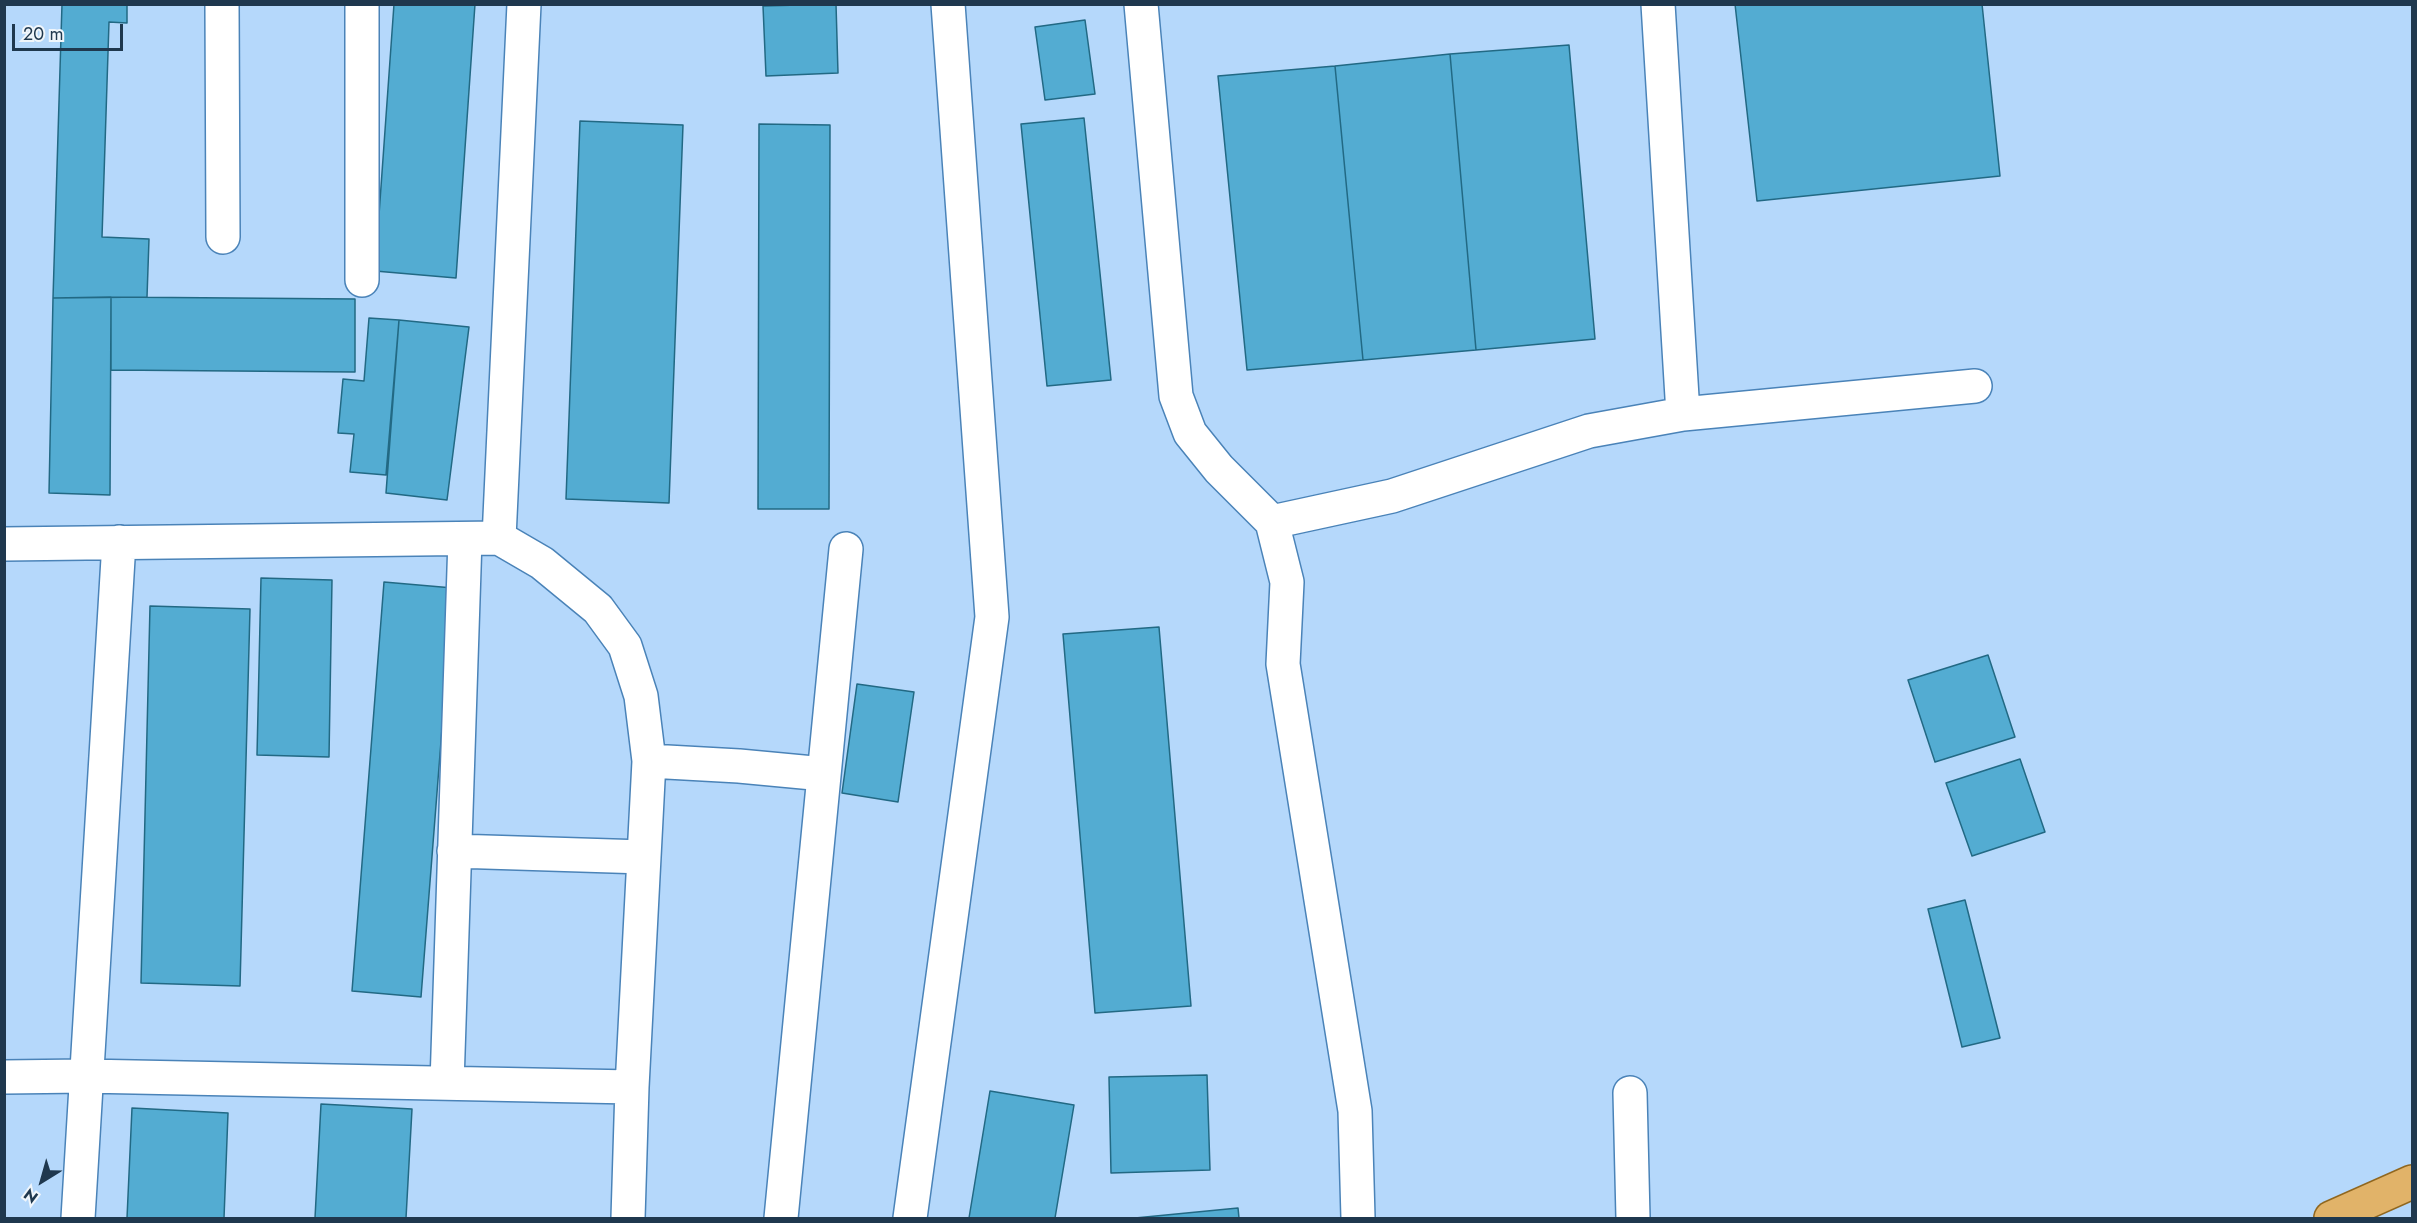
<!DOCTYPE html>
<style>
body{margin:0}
#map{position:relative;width:2417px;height:1223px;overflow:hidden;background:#b5d8fb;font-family:Jost,sans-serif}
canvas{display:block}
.frame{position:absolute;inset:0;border:6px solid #1f384e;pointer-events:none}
.north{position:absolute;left:12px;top:1151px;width:60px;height:60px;-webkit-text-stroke:4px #f0f6fb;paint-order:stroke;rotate:217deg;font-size:16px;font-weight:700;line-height:24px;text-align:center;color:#1f384e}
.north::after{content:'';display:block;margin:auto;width:21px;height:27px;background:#1f384e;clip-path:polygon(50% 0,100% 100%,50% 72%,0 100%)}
.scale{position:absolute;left:12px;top:24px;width:111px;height:27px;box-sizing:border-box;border:3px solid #1f384e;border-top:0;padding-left:8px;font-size:18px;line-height:21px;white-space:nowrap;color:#1f384e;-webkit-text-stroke:4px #f0f6fb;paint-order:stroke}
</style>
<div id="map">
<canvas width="2417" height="1223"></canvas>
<div class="frame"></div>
<div class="north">N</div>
<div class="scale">20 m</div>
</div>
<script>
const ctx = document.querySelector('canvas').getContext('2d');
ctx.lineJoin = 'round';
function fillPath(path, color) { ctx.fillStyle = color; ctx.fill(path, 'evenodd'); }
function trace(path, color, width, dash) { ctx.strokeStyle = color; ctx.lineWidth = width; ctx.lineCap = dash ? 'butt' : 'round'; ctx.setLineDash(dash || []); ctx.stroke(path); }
const building = new Path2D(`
 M62 4H127V23L109 22 102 237 149 239 147 297 53 298Z
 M394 4H475L456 278 375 271Z
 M836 4 838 73 766 76 763 6Z
 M1735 4H1982L2000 176 1757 201Z
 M1085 20 1095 94 1045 100 1035 27Z
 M1569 45 1595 339 1476 350 1450 54Z
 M1450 54 1476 350 1363 360 1335 66Z
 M1335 66 1363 360 1247 370 1218 76Z
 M1084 118 1111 380 1047 386 1021 124Z
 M580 121 683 125 669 503 566 499Z
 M759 124 830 125 829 509H758Z
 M111 297 110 495 49 493 53 298Z
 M111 297 355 299V372L111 370Z
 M369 318 399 320 386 475 350 472 354 434 338 433 343 379 364 381Z
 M399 320 469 327 447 500 386 493Z
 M261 578 332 580 329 757 257 755Z
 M384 582 453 588 421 997 352 991Z
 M150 606 250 609 240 986 141 983Z
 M1159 627 1191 1006 1095 1013 1063 634Z
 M1988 655 2015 737 1935 762 1908 680Z
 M857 684 914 692 898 802 842 793Z
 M2020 759 2045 832 1972 856 1946 783Z
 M1965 900 2000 1038 1962 1047 1928 909Z
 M1207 1075 1210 1170 1111 1173 1109 1077Z
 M990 1091 1074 1105 1055 1218H969Z
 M321 1104 412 1109 406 1218H315Z
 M132 1108 228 1113 224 1218H127Z
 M1238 1208 1239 1218H1135Z`);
fillPath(building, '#53acd2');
trace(building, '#226984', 1.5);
const minor = new Path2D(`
 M222 4 223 237
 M1141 4 1176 396 1190 433 1219 469 1272 522
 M1658 4 1683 414
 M362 280V4
 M499 538 524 4
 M4 544 499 538 542 563 598 609 625 646 641 696 649 761 632 1087 628 1218
 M649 761 739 766 824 774
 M454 851 644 857
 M4 1077 85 1076 632 1087
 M447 1083 465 539
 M1630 1093 1633 1218
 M78 1218 119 542
 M781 1218 846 549
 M910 1218 992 617 948 4
 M1358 1218 1355 1111 1283 664 1287 582 1272 522 1392 496 1589 431 1683 414 1975 386`);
const major = new Path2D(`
 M2331 1218 2412 1182`);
trace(minor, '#4a83b8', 36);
trace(major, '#90671f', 36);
trace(minor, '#fff', 33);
trace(major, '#e1b369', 33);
</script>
